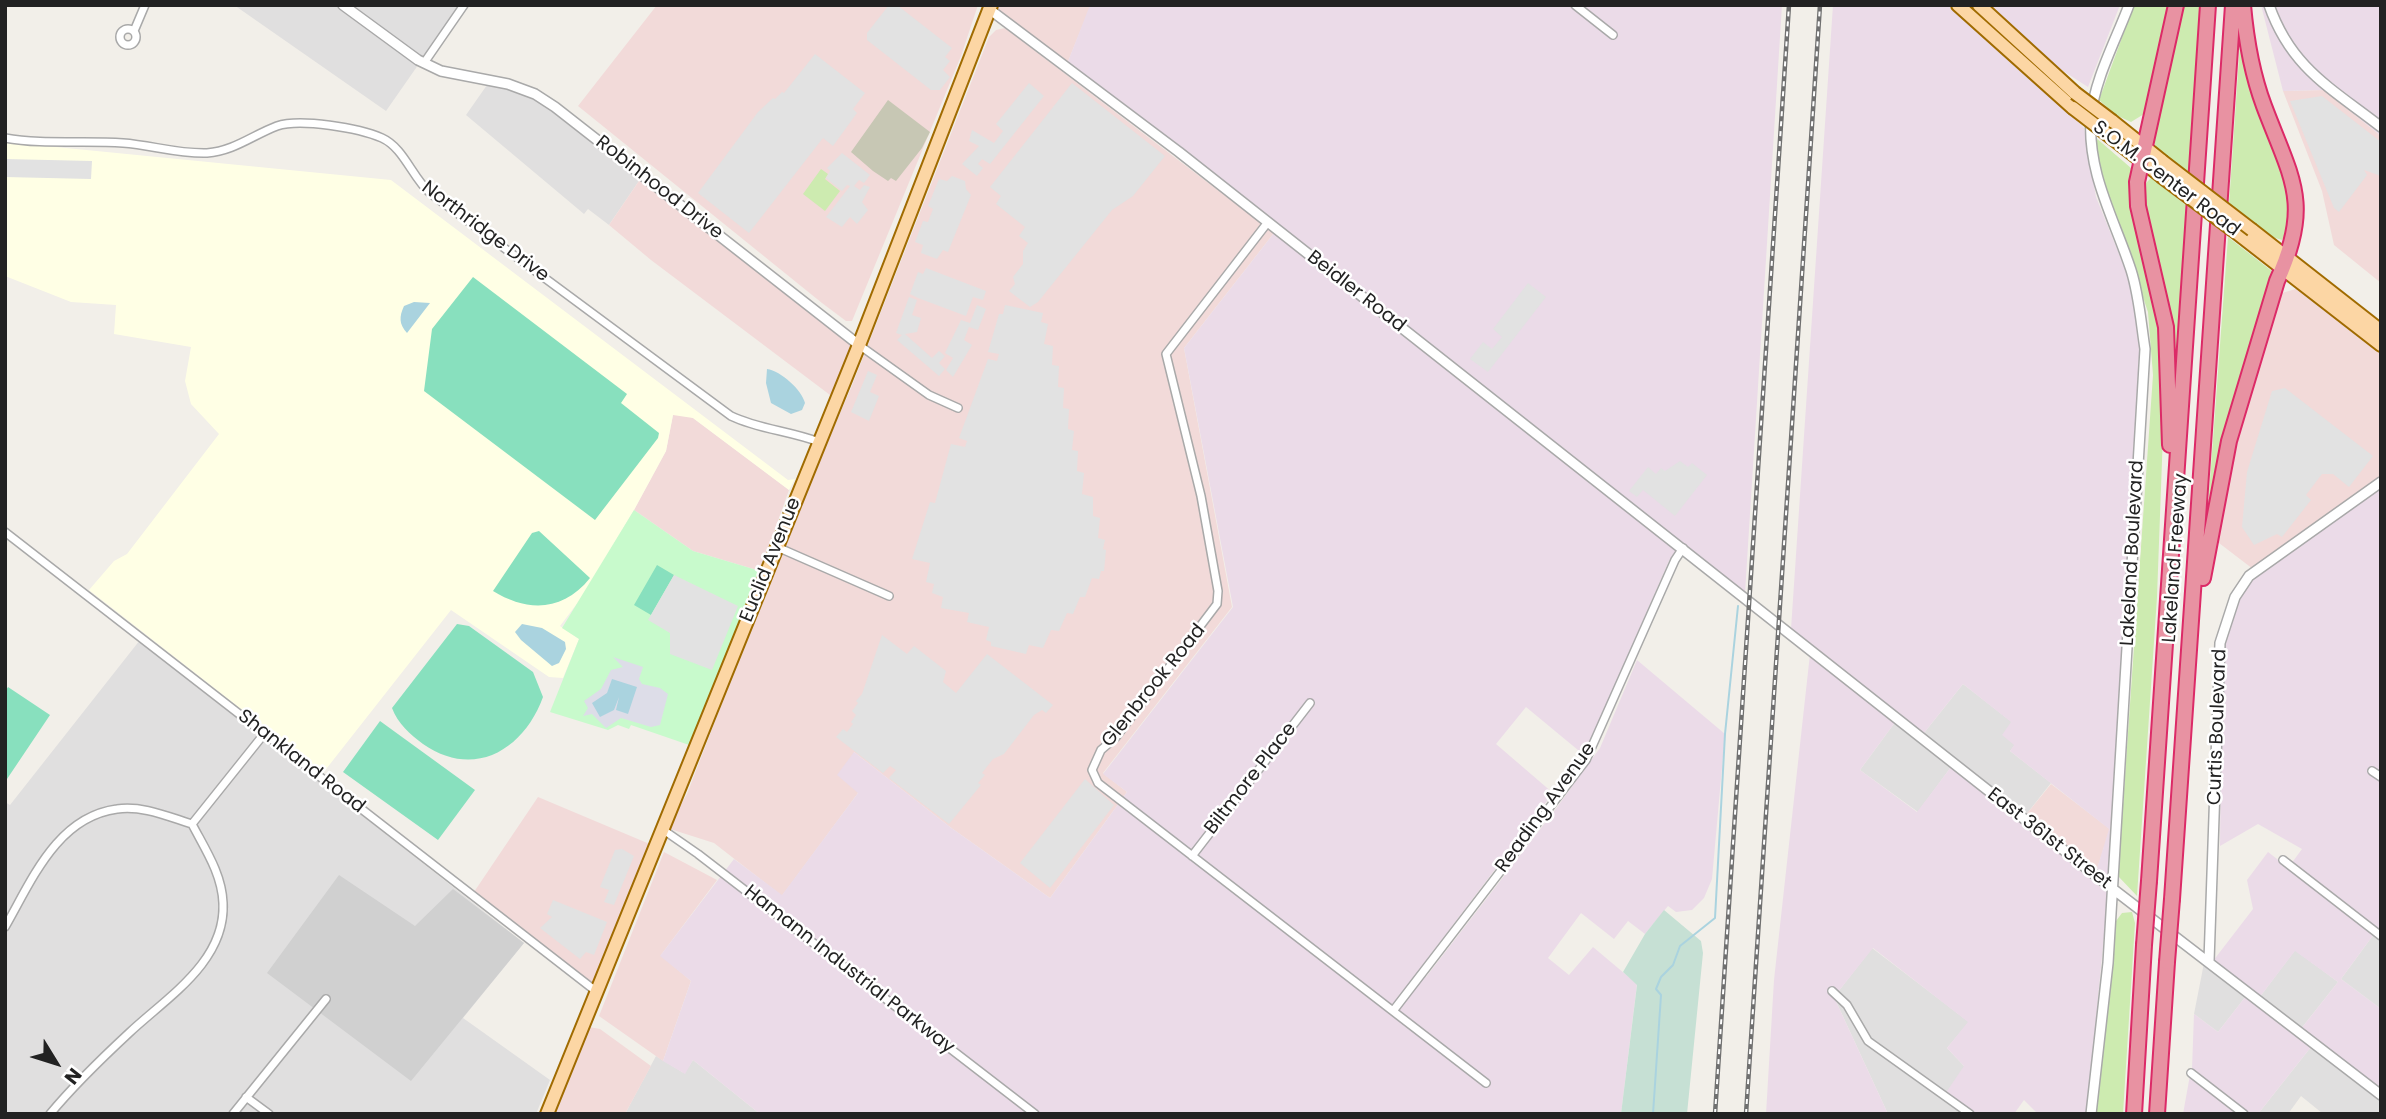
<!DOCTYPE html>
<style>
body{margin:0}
#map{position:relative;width:2386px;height:1119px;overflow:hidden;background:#f2efe9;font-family:Poppins,sans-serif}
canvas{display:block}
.frame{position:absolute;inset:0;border:7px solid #222;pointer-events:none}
.north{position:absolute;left:21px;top:1028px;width:70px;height:70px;-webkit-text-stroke:5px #fff;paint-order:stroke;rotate:128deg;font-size:19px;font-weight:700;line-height:28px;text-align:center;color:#222}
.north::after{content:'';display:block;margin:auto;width:24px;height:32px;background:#222;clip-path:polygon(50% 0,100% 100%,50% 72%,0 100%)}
</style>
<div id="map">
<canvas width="2386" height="1119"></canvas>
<div class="frame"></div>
<div class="north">N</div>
</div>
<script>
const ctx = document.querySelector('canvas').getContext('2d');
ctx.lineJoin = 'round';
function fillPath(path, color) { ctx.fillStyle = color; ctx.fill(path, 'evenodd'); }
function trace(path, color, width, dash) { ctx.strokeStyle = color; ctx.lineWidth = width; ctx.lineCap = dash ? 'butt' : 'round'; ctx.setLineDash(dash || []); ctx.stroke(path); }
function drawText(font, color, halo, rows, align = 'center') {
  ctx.font = font + ' Poppins,sans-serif'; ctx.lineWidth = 5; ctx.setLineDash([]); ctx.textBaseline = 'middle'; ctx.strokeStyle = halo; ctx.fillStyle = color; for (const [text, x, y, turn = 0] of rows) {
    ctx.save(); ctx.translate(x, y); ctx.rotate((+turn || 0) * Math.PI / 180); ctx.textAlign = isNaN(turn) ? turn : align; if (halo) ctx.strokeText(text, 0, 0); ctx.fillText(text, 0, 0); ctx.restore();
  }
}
fillPath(new Path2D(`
 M234 5H460L386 111Z
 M487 85 511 89 540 101 641 178 609 225 588 209 584 214 466 115Z
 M140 640 524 943 463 1018 550 1080 536 1114H5V802L10 805Z
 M1963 684 2012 722 2015 745 2010 751 2051 783 2025 816 1924 733Z
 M1896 721 1951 767 1918 812 1860 770Z
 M2374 934 2381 939V1009L2341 979Z
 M1872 948 1969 1022 1947 1048 1964 1066 1972 1114H1888L1834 997Z
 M2295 950 2338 982 2300 1030 2259 998Z
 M2204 963 2246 996 2218 1032 2194 1014Z
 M2311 1047 2381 1101V1114L2322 1113 2301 1096 2288 1114H2258Z
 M656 1056 684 1073 693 1060 760 1114H625Z`), '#e0dfdf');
fillPath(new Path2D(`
 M657 5H978L961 56 852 321H846L822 303 578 106Z
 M995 5H1091L1067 64 994 9Z
 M1005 28 1274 233 1184 348 1232 607 1103 773 1127 792 1050 898 950 827 854 752 858 793 782 896 714 843 667 828 687 794 786 537 851 388 989 37 996 30Z
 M2324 90 2381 136V283L2334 245 2322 191 2283 91Z
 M641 178 856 346 834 398 651 260 609 225Z
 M2299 288 2381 352V477L2253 569 2219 543 2214 533 2250 392 2282 293Z
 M683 414 693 418 789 490 760 571 693 551 634 510 666 451 673 415Z
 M2051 784 2110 829 2096 872 2025 816Z
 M538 797 652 845 594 986 474 892Z
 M664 852 717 880 661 955 691 981 663 1061 599 1016Z
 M589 1027 600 1029 651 1066 625 1114H552Z`), '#f2dad9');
fillPath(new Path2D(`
 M1090 5H1782L1745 593 1374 299 1067 64Z
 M1833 5H1948L2066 109 2084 128 2096 197 2128 276 2140 340 2108 880 2096 872 2109 829 2010 751 2014 745 2002 735 2011 722 1963 684 1924 733 1791 629Z
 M1990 5H2120L2088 87 2060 69Z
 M2261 5H2381V136L2324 90 2283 91Z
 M1274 233 1677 549 1669 561 1584 755 1526 707 1496 744 1553 793 1418 971 1426 977 1555 810 1600 748 1637 660 1725 734 1712 879 1704 898 1692 910 1676 912 1668 906 1645 934 1628 921 1614 939 1581 913 1548 958 1569 975 1593 947 1637 984 1621 1114H760L693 1060 685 1074 663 1061 691 981 660 956 734 859 782 895 858 793 837 775 854 752 950 827 1050 898 1127 792 1103 774 1233 607 1184 348Z
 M2381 484V931L2291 864 2302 849 2258 824 2220 846 2222 645 2235 604 2246 585 2265 566Z
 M1810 654 1896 721 1860 770 1917 812 1951 767 2108 893 2087 1114H2038L2024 1100 2014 1114H1972L1945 1094 1964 1066 1947 1048 1968 1022 1873 948 1834 997 1888 1114H1766L1774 980Z
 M2268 852 2374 934 2341 979 2381 1009V1093L2300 1030 2338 982 2295 951 2259 998 2213 961 2253 909 2247 880Z
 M2246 996 2311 1047 2258 1114H2249L2192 1069 2194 1014 2218 1032Z
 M2190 1075 2241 1114H2183Z`), '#ebdbe8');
fillPath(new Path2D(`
 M5 142 391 180 788 480 795 479 789 490 693 418 673 415 666 451 634 510 582 597 560 626 579 639 563 678 549 677 451 610 323 773 89 590 114 561 127 554 219 434 191 404 185 381 191 347 114 334 116 305 71 302 5 276Z`), '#ffffe5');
fillPath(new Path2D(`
 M339 875 415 926 453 889 524 943 411 1081 267 973Z`), '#d0d0d0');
fillPath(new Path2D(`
 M888 100 930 132 922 148 896 181 891 178 888 181 873 171 851 152Z`), '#c7c7b4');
fillPath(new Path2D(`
 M2134 5H2168L2144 114 2131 122 2116 115 2099 100Z
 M2181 5H2200L2189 174 2158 150 2152 139Z
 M2241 29 2293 191 2287 230 2282 240 2269 236 2229 204Z
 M2095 137 2131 168 2162 325 2164 406 2157 597 2137 896 2118 876 2153 375 2148 312 2098 164Z
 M821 169 828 174 825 179 840 191 825 211 803 194Z
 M2151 178 2187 206 2178 358 2174 357 2141 194 2143 186Z
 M2228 237 2273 272 2245 361 2211 508 2208 507Z
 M2132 912 2135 923 2123 1114H2096L2116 921 2122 913Z`), '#cdebb0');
fillPath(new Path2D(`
 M1664 910 1701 941 1703 953 1687 1114H1621L1637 985 1623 972 1645 934Z`), '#c6e0d4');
fillPath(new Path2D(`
 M634 510 693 551 760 571 692 746 631 725 629 729 618 725 608 730 550 712 579 639 562 628Z`), '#c8facc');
fillPath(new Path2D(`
 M473 277 627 394 621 403 659 433 658 438 595 520 424 391 432 329Z
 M539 531 590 578C563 612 527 612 493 591L532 533Z
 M657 565 674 575 651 615 634 605Z
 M457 624 469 626 533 672 543 697C524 749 475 780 423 744 410 734 398 724 392 708Z
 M8 687 50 715 5 782V692Z
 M380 721 475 790 438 840 343 772Z`), '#88e0be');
fillPath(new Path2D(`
 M889 5H897L952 48 945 57 950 61 943 70 950 77 940 90H931L867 40V33Z
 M815 54 865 93 853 109 857 113 833 146 823 138 749 233 698 193 758 112 773 98 775 99 782 92 784 93Z
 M1029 83 1044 96 990 164 982 159 978 164 983 168 977 176 962 164 979 146 969 141 972 130 994 143 1003 131 996 124Z
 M1072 83 1165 156 1133 196 1112 210 1038 302 1030 307 1009 291 1015 284 1013 277 1023 264V251L1028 243 1019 236 1025 227 996 204 1001 196 990 187Z
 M2322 96 2381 142V176L2364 170 2367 175 2339 212 2334 208 2290 101Z
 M842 153 870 175 864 183 859 180 854 186 860 190 864 185 870 187 862 202 868 210 857 224 850 217 842 227 826 217 850 186 847 185 842 191 826 178 830 171 827 168Z
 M5 159 92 161 91 179 5 177Z
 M952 176 965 181 966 189 971 195 948 252 943 250 937 259 921 253 923 245 915 242 923 221 928 222 933 209 928 206 939 179 947 181Z
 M926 268 986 291 983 300 973 297 966 316 918 298 910 294 918 272 923 274Z
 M1528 283 1546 297 1488 372 1470 359 1483 342 1492 349 1502 337 1493 329Z
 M909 297 917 300 912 315 921 318 917 332 905 334 932 358 939 351 945 356 939 363 945 369 939 376 897 340 902 335 896 333Z
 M977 305 986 309 978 330 969 327 964 340 972 345 953 377 946 370 953 358 945 353 961 320 970 323Z
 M1005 305 1043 313 1041 322 1048 324 1044 344 1053 346 1052 365 1059 366 1058 387 1064 388 1063 408 1069 409 1068 429 1074 431 1072 450 1078 451 1077 471 1084 473 1082 494 1093 497V516L1100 518 1098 538 1105 540 1103 549 1106 550 1104 571H1101L1099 579 1092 578 1085 597H1080L1073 614 1067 613 1059 631 1051 630 1043 648 1029 645 1026 654 991 646V642L986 640 989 627 967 622 969 613 941 608 943 597 932 593 934 584 926 582 930 563 912 559 930 502 935 503 951 444 965 447 967 441 959 438 988 359 997 361 999 354 988 352 999 314H1003Z
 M868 371 877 375 870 392 879 396 869 421 851 412Z
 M2285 388 2373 456 2349 487 2333 474H2322L2306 495 2311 500 2282 537 2277 534 2254 545 2242 527 2247 472 2272 391Z
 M1680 461 1688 467 1692 463 1707 475 1675 516 1643 490 1637 497 1629 491 1648 467 1656 474 1661 468 1665 471Z
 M674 575 738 606 712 670 670 654V633L648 620Z
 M882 635 907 654 914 646 946 671 943 682 956 693 987 654 1053 705 1046 713 1042 710 1034 715 1004 754 993 759 982 773 985 775 978 783 981 785 949 824 889 778 896 770 890 766 883 773 836 737 843 729 847 732 853 724 851 722 856 715 852 711 858 703 856 701 862 694Z
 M1085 779 1114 805 1050 888 1020 863Z
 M622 849 634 856 614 905 604 902 609 890 600 887 615 850Z
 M553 900 607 922 594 955 586 952 580 959 540 928 552 917 547 914Z`), '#e2e2e2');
fillPath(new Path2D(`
 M613 657 643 667 639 679 642 684 660 688 668 694 660 725 651 727 621 718 606 728 592 714 583 716 588 708 584 701 601 689 611 670 623 667Z`), '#dddde8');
fillPath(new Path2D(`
 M414 302 430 303 407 333C399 324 399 317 404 306Z
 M767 369C781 371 802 390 805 403L802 410 791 414 771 403 766 383Z
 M522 624 542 628 565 642 566 649 559 663 552 666 521 640 515 632Z
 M612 679 637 687 628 714 616 710 619 697 614 710 600 717 592 703 607 693Z`), '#aad3df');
trace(new Path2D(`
 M1653 1114 1661 995 1656 989 1661 977 1673 965 1680 946 1715 918 1725 734 1738 606`), '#aad3df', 2);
const minor = new Path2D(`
 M1575 5 1613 35
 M120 37a8 8 0 1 1 16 0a8 8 0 1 1-16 0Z
 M134 31 145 5
 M424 63 464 5
 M5 138C43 145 84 140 123 143 151 145 178 154 207 153 234 151 253 135 277 126 300 118 359 128 382 138 404 148 412 177 430 193L731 416C758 429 790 431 819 442
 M1268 222 1166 354 1201 496 1218 591 1217 604 1116 737 1101 750 1092 770 1098 783 1486 1083
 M859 345 929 395 958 408
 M5 532 597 992
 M777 547 889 596
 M2372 771 2381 777
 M192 824 264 734
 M662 829 698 854 1035 1114
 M1192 856 1310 703
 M2283 860 2381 936
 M5 927C32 880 57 817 117 809 142 805 169 817 192 824
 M1832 991 1847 1005 1868 1041 1970 1114
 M1393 1011 1586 760 1675 560 1683 548
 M2191 1073 2244 1114
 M246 1097 269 1114
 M50 1114C74 1085 101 1059 129 1033 166 998 226 962 223 903 222 874 205 849 192 824
 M233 1114 326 999`);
const tertiary = new Path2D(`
 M343 5 418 60 441 71 508 84 535 94 555 107 859 345
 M2269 5C2291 68 2331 88 2381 127
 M989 9 1179 152 2113 889 2381 1095
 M2209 961 2220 643 2235 597 2249 576 2381 482
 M2091 1114 2108 963 2145 349C2141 323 2139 295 2131 270 2114 218 2087 173 2091 117 2094 80 2116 40 2129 5`);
const primary = new Path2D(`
 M1958 5 2073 108
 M1979 5 2075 93
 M2112 121 2162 161
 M2112 138 2161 176
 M2233 230 2381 345
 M2252 230 2381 331
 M547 1114 859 345 991 5`);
const motorway = new Path2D(`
 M2170 445 2166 327 2138 206 2137 182 2176 5
 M2203 578 2229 441 2277 281C2313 203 2291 178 2264 106 2252 74 2246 39 2243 5
 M2149 881 2208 5
 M2172 899 2233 5
 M2134 1114 2144 945
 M2157 1114 2167 962`);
trace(minor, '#a9a9a9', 10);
trace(tertiary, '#a9a9a9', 12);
trace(primary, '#a06b00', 16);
trace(motorway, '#dc2a67', 18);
trace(minor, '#fff', 7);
trace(tertiary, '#fff', 9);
trace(primary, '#fcd6a4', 12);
trace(motorway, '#e892a2', 14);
const rail = new Path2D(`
 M1715 1114 1789 5
 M1746 1114 1820 5`);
trace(rail, '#707070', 4.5);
trace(rail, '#fff', 2, [5]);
const primaryBridge = new Path2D(`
 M2075 93 2112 121
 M2073 108 2112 138
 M2162 161 2252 230
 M2161 176 2233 230`);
const motorwayBridge = new Path2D(`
 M2144 945 2149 881
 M2167 962 2172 899`);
trace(primaryBridge, '#a06b00', 16, []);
trace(motorwayBridge, '#dc2a67', 18, []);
trace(primaryBridge, '#fcd6a4', 12);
trace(motorwayBridge, '#e892a2', 14);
drawText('19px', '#222', '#fff', [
 ["S.O.M. Center Road",2166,179,37],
 ["Robinhood Drive",659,188,38],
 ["Northridge Drive",485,232,37],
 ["Beidler Road",1356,292,38],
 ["Lakeland Boulevard",2133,553,-87],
 ["Lakeland Freeway",2176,558,-86],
 ["Euclid Avenue",771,560,-68],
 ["Glenbrook Road",1154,686,-51],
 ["Curtis Boulevard",2218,727,-88],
 ["Shankland Road",301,762,38],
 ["Biltmore Place",1251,779,-52],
 ["Reading Avenue",1546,808,-54],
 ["East 361st Street",2049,839,38],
 ["Hamann Industrial Parkway",849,970,38]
]);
</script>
